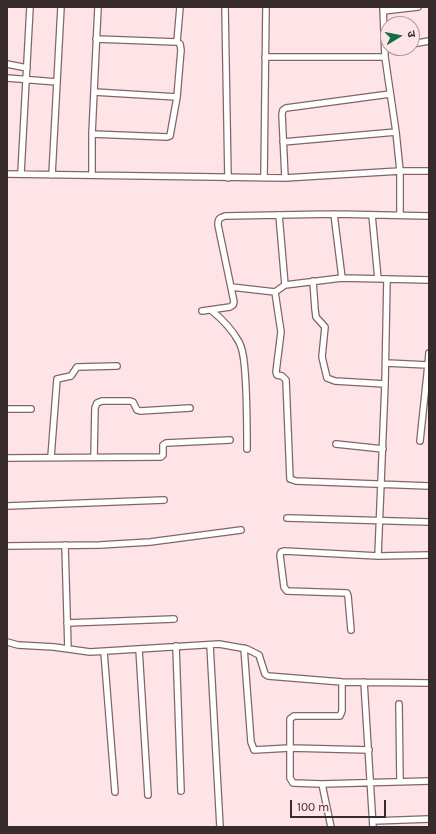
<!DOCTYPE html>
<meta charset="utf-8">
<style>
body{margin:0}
#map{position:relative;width:436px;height:834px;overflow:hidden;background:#fee4e7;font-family:Karla,"Noto Sans Devanagari",sans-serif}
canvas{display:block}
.frame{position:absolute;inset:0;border:8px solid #382b2d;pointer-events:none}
.north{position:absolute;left:380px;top:16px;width:40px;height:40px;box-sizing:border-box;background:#fee4e7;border:1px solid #af9a9d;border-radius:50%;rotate:80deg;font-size:11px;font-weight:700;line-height:16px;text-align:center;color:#382b2d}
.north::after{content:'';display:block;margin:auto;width:14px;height:18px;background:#146e41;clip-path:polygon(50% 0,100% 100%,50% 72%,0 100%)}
.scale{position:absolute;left:290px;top:800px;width:96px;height:18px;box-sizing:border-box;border:2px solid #382b2d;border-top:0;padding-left:5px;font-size:12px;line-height:14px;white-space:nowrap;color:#382b2d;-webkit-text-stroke:3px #fee4e7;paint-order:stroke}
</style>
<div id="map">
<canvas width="436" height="834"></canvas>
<div class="frame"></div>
<div class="north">उ</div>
<div class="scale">100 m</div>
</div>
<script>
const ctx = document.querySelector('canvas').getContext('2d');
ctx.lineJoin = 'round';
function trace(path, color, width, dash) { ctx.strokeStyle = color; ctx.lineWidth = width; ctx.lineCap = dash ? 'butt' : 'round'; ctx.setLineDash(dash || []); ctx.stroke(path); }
const minor = new Path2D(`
 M225 7 228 178
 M383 7 385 57 396 132 400 171V215
 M383 11 418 7
 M96 39 177 42 180 7
 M412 44 429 41
 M385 50 393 48
 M265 57H385
 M7 64 27 68
 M7 78 57 82
 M177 97 181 50 180 44 177 42
 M92 134 167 137 170 136 177 97 94 92
 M283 142 396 132
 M21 173 30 7
 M7 174 285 178 400 171H429
 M52 175 61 7
 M92 175V134L98 7
 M264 178 266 7
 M285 178 282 114 283 110 286 108 390 94
 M334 214 342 278
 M279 215 285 285
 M372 215 378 279
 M313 281 315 309 316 317 325 327 322 357 327 378 335 381 385 384
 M231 287 275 292 285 285 342 278 429 280
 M275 292 281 332 276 372 277 375 282 376 286 380 290 479 296 481 429 486
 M211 310C222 319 232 329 239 342 244 351 244 362 245 372 247 398 247 423 247 449
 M202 311 230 307 233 305 234 302 218 225C218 219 219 218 225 216L334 214 429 216
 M386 363 428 365 429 353
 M7 409H31
 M420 441 428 365H429
 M336 444 383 449
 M51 457 57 379 71 376 77 367 117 366
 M94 457 95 408 97 403 102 401H130L133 402 137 410 140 411 190 408
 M7 458 161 457 163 455V445L166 443 230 440
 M7 506 164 500
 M287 518 429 522
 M65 545 68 649
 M7 546 100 545 150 542 241 530
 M378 556 385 384 387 279
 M67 623 174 619
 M351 630 348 596 347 593 287 591 284 587 280 555 281 552 284 551 378 556 429 555
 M7 642 18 645 54 647 90 652 219 644 247 649 259 655 265 674 268 676 342 682 429 683
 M210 645 220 827
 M176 646 181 791
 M244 648 251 742 254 750 290 748 369 750
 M139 649 148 795
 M104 652 115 792
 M342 682V711L340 716H294L290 719V778L293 783 322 784 429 781
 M364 682 373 827
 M399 704 400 781
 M322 784 331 827
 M373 821 429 819`);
trace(minor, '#816568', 8);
trace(minor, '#fff', 5.5);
</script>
